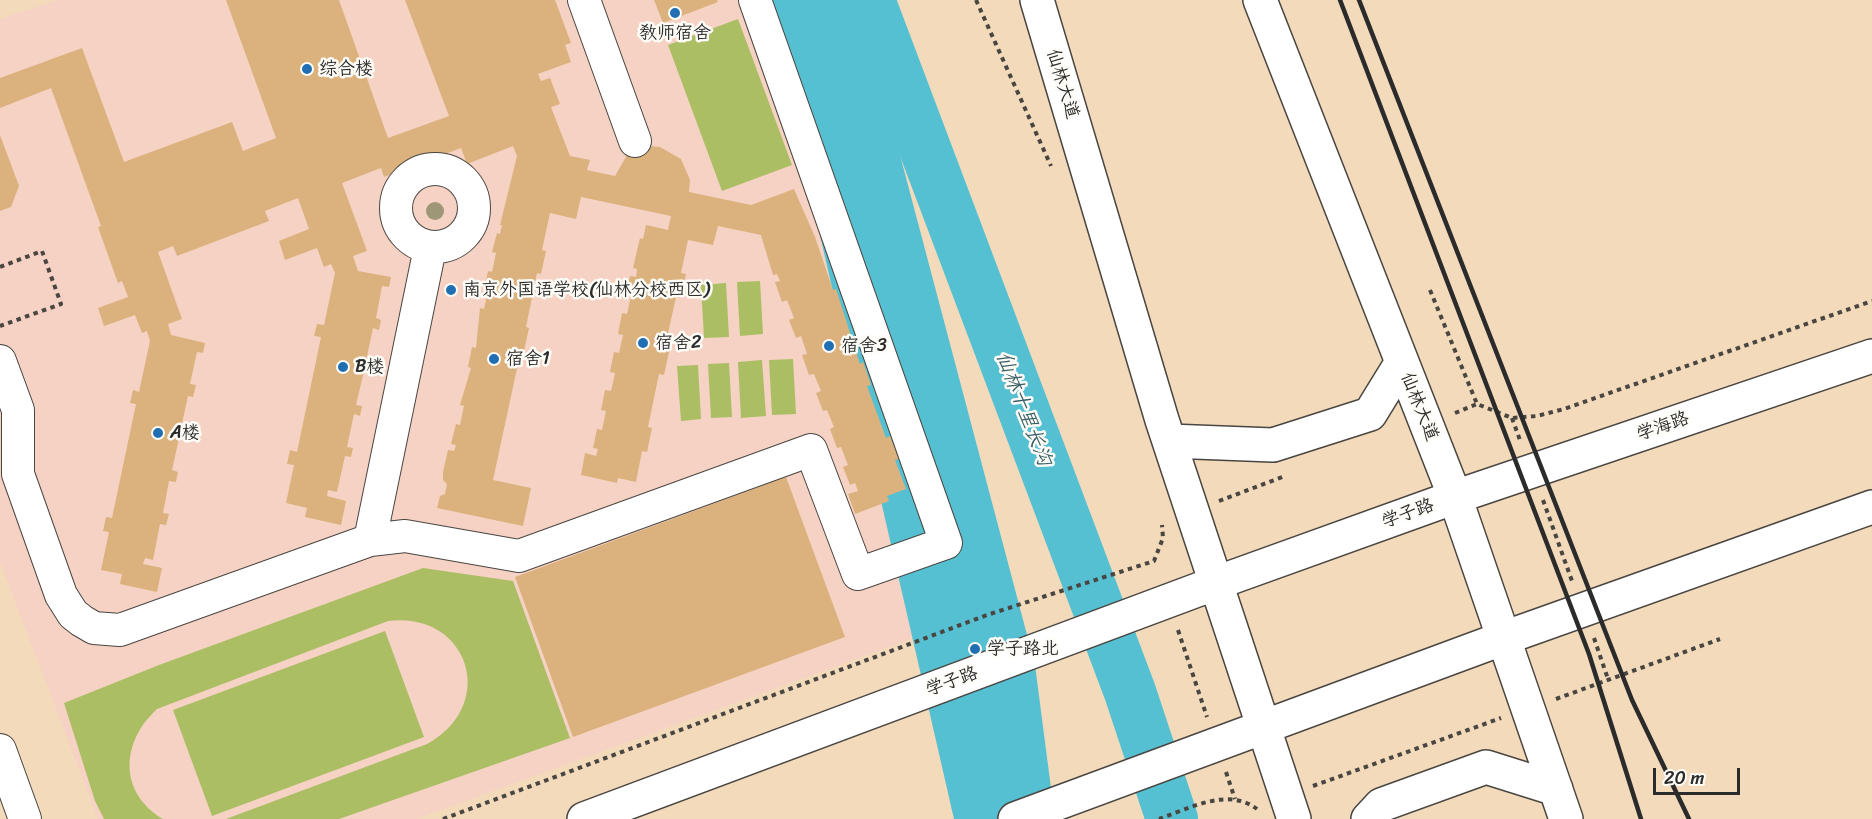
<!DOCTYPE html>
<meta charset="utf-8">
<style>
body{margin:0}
#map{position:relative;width:1872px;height:819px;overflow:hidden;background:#f3dabb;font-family:Sriracha,sans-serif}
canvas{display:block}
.scale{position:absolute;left:1653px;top:768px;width:87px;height:27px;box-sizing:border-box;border:3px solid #2b2b2b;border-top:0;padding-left:8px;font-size:18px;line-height:21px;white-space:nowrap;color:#2b2b2b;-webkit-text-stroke:4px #fdfcf7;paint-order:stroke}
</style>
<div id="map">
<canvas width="1872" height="819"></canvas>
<div class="scale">20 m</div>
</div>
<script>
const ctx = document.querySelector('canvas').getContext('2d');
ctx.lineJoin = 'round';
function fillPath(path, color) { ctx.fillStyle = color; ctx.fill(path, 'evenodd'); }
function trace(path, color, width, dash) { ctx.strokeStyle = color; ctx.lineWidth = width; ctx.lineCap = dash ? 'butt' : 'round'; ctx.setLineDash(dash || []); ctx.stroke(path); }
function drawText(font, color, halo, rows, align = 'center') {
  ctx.font = font + ' Sriracha,"LXGW WenKai TC",sans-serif'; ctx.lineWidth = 5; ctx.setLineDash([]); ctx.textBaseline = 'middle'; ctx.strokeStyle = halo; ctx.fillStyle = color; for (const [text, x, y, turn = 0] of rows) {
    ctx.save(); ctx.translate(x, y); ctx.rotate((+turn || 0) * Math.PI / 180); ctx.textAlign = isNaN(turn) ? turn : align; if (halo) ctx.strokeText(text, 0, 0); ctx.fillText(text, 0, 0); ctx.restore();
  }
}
fillPath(new Path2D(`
 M59 0H799L996 608 416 819H98L0 562V19Z`), '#f6d2c4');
fillPath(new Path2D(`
 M738 19 792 165 722 191 668 45Z
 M760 281 763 334 740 336 737 282Z
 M726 283 729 337 704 338 701 285Z
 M793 359 796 414 772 415 769 360Z
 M762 360 766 416 741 418 738 362Z
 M729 363 732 417 711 418 708 364Z
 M698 365 701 419 681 421 677 366Z
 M423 568 513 581 570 738 339 819H226L427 744C499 705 469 611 388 621L157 709C121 742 118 792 163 819H104L95 801 64 703 159 665Z
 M385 631 424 737 212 816 173 710Z`), '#abbe63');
fillPath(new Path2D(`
 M766 0H859L1035 665 1055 819H954Z`), '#56c0d3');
trace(new Path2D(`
 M869 0 1130 692 1172 819`), '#56c0d3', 52);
fillPath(new Path2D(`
 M226 0H339L388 138 449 116 405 0H555L571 43 565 45 571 62 538 74 541 81 550 78 560 104 551 107 570 156 590 160 587 170 615 176 627 155 648 146 660 147 681 159 690 180 689 192 751 205 794 189 815 237 833 290 836 289 860 364 863 362 871 385 867 386 886 438 890 436 899 459 895 460 906 489 887 496 889 501 855 514 848 494 858 491 855 483 850 485 843 467 848 465 841 447 837 448 830 429 834 427 827 410 823 411 816 393 821 391 814 374 809 375 802 355 807 354 801 336 796 338 789 320 794 318 787 300 782 302 775 282 780 281 777 274 773 275 761 235 718 226 713 245 688 240 681 273 686 274 680 298 676 297 664 351 669 352 664 375 659 374 648 427 652 428 647 452 642 451 636 482 618 478 617 483 581 475 585 453 596 456 598 449 593 448 597 429 602 430 606 411 601 410 605 390 611 391 615 373 610 372 614 352 619 353 623 335 618 334 622 313 627 314 631 296 626 295 630 276 636 277 637 269 633 268 640 238 643 239 646 225 668 230 671 216 581 197 576 219 550 213 542 250 546 251 541 274 537 273 526 327 529 328 524 351 521 350 493 480 531 488 523 526 437 508 440 496 445 494 447 484 443 480V472L448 450 454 451 456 445 451 444 456 424 460 425 464 406 460 405 471 368 468 367 472 347 476 348 480 308 484 309 488 292 484 291 488 271 492 272 496 253 492 252 497 233 500 234 502 225H500L517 156 513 146 467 164 461 148 384 177 381 168 342 183 367 251 353 256 358 271 391 277 389 287 382 286 376 318 381 320 379 330 373 328 366 361 372 362 369 373 364 371 356 405 362 406 360 416 354 414 347 447 353 448 351 457 345 456 337 492 328 490 327 496 346 501 341 525 305 517 307 508 286 503 294 465 287 464 290 450 297 452 321 337 314 336 317 324 324 325 335 273 331 264 324 267 317 248 285 260 279 241 309 229 298 198 265 211 269 221 177 256 173 246 158 252 182 319 168 324 171 335 205 343 203 353 197 352 190 384 196 385 193 397 188 396 181 428H186L185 439 179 438 172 470 178 472 176 482 169 481 163 513 169 514 166 525 160 524 153 560 145 558 143 564 162 568 157 592 120 584 122 574 101 570 109 532 103 531 106 517 112 518 136 404 130 403 133 390 139 392 150 341 147 331 142 333 135 315 104 326 98 308 128 297 122 281 118 283 98 227 101 226 51 88 0 108V78L82 48 124 162 232 122 243 151 276 138Z
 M654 0H717L718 2 663 23Z
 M0 135 19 186 11 207 0 211Z
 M786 477 845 637 573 737 515 577Z`), '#dbb27d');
const minor = new Path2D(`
 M584 0 635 141
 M396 208a39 39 0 1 1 78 0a39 39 0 1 1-78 0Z
 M0 361 18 410V474L61 595 73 614 82 621 94 628 120 630 370 540 430 248
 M370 540 405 536 519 556 811 450 858 574 946 543 755 0
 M0 750 25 819`);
const major = new Path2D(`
 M1037 0 1162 420 1294 819
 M1260 0 1455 497 1566 819
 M1169 441 1273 445 1370 414 1402 362
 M584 819 1216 583 1455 497 1872 356
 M1015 819 1504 638 1872 507
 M1368 819 1381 805 1486 767 1556 789`);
trace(minor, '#494541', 34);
trace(major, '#494541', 36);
trace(new Path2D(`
 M976 0 1051 166
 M0 267 42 251 61 304 0 326
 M1430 290 1477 404 1512 418 1537 416 1564 409 1872 301
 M1455 413 1477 404
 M1512 418 1521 443
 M1543 500 1572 581
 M1219 501 1285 476
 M1178 630 1207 717
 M1594 638 1608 679
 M1556 699 1720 639
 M1226 772 1235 799
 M1313 786 1501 718
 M443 819 987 615 1154 561 1163 538 1162 525
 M1159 819C1190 808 1228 787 1257 809`), '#494541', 4, [4.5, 4.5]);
trace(minor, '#fff', 32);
trace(major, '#fff', 33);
trace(new Path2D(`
 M1340 0 1589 654 1641 819
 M1359 0 1632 700 1689 819`), '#2b2b2b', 4.5);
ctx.fillStyle = '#9e9677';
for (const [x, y] of [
 [435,211]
]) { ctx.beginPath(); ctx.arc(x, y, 9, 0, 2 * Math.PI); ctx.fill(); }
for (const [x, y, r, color] of [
 [675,13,6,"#1f6fb2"],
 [307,69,6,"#1f6fb2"],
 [451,290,6,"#1f6fb2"],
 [643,343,6,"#1f6fb2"],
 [829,346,6,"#1f6fb2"],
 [494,359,6,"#1f6fb2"],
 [343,367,6,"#1f6fb2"],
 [158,433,6,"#1f6fb2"],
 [975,649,6,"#1f6fb2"]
]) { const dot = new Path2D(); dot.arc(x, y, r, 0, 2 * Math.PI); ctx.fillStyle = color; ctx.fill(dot); trace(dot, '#fdfcf7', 2); }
drawText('18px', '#2b2b2b', '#fdfcf7', [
 ["教师宿舍",675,33,"center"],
 ["综合楼",319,69],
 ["南京外国语学校(仙林分校西区)",463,290],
 ["宿舍2",655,343],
 ["宿舍3",841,346],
 ["宿舍1",506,359],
 ["B楼",355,367],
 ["A楼",170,433],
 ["学子路北",987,649]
], 'left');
drawText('18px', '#2b2b2b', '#fdfcf7', [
 ["仙林大道",1062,84,73],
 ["仙林大道",1419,407,68],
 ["学海路",1663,427,-19],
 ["学子路",1408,514,-20],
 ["学子路",952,682,-20]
]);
drawText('italic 20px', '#3a5f66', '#fdfcf7', [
 ["仙林十里长沟",1023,409,69]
]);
</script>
